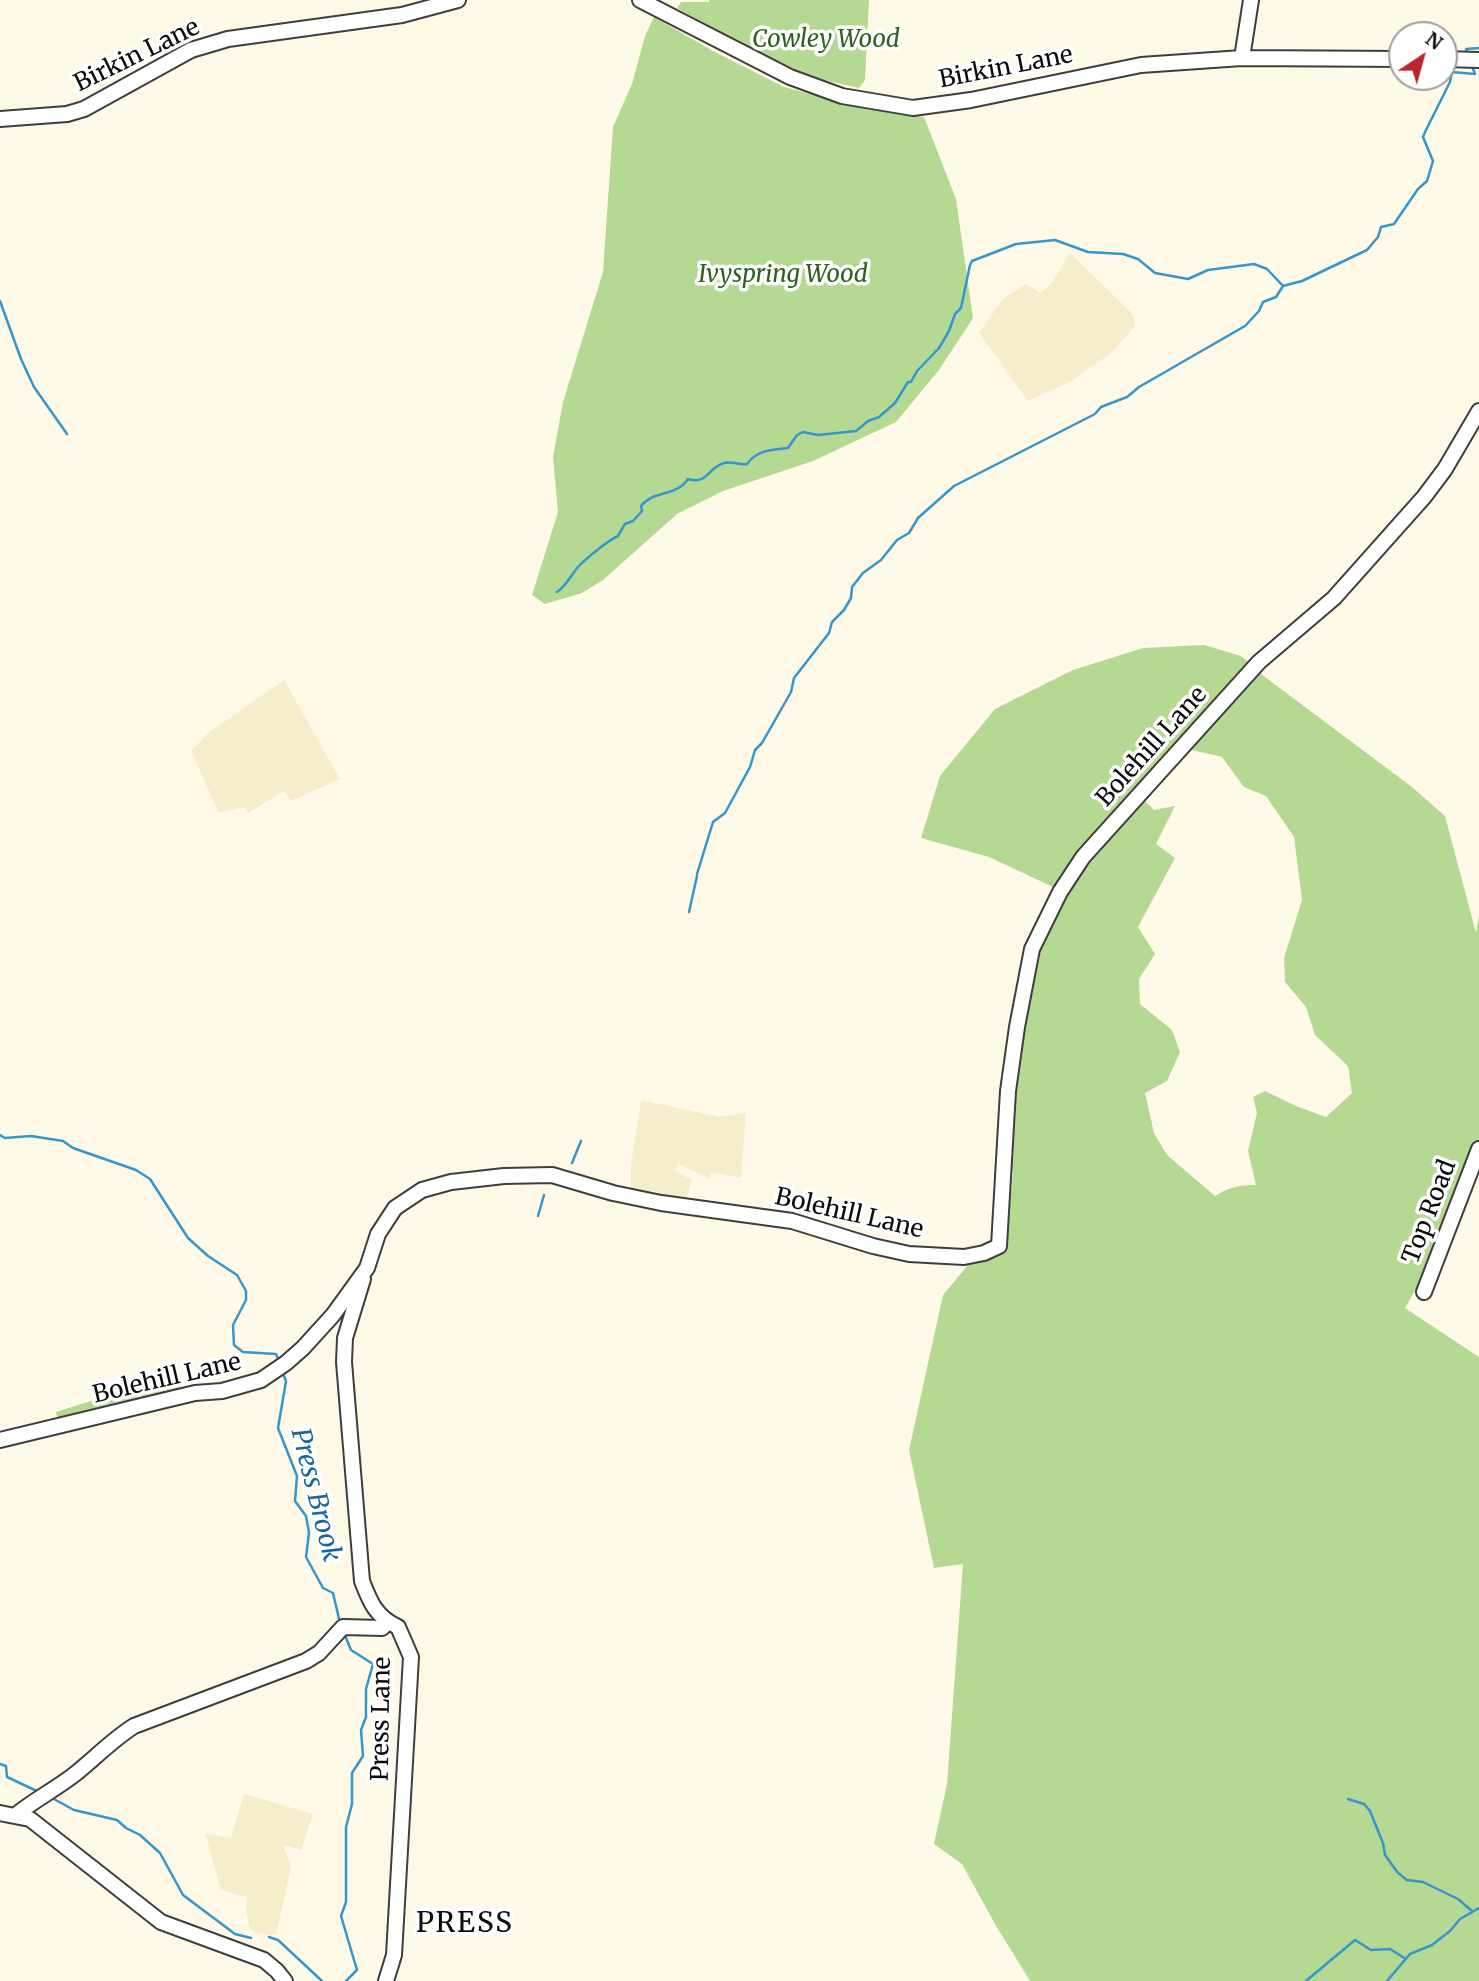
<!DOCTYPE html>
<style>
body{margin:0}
#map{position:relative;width:1479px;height:1981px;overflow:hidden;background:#fffae8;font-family:Merriweather,serif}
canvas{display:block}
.north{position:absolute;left:1388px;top:21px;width:70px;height:70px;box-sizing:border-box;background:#fff;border:2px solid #9d9d9d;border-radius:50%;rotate:36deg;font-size:19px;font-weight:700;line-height:28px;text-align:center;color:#0b0b0b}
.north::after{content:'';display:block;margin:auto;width:24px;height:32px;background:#b92431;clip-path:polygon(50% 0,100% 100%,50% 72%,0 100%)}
</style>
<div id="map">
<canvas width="1479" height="1981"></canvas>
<div class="north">N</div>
</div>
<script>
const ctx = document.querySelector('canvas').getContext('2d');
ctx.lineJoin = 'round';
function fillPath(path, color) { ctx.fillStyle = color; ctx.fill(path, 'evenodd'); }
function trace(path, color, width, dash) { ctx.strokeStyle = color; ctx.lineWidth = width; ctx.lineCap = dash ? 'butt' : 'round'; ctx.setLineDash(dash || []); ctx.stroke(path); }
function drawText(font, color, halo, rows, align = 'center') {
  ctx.font = font + ' Merriweather,serif'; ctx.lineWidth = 7; ctx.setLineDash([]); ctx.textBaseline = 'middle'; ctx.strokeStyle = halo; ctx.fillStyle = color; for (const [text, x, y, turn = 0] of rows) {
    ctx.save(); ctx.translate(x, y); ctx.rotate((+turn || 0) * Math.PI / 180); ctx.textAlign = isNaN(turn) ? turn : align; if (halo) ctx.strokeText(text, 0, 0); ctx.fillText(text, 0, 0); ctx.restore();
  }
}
fillPath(new Path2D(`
 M1070 253 1134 315 1135 326 1110 354 1070 382 1028 401 979 333 1003 299 1026 284 1040 293 1051 284Z
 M284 680 340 779 291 801 284 791 248 813 245 807 219 813 191 751 208 733Z
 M641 1100 720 1117 746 1113 741 1178 711 1172 710 1179 678 1164 675 1171 692 1180 686 1200 672 1197 662 1200 631 1194V1166Z
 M244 1794 313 1814 301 1850 283 1845 291 1867 276 1935 259 1934 250 1929 246 1911 247 1897 221 1890 205 1833 231 1838Z`), '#f4eeca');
fillPath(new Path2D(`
 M709 0H869L865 80 859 88 815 78 784 67 677 8 681 2H709Z
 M654 17 713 51 784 87 837 101 902 115 924 117 956 199 973 318 939 370 896 422 813 461 723 491 677 514 603 580 582 593 545 604 532 595 558 512 553 457 563 402 603 272 613 127 632 84 645 36Z
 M1204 645 1241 656 1249 663 1088 839 1053 887 989 857 921 838 940 776 995 709 1073 670 1143 648Z
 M1257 671 1412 787 1445 816 1476 933 1479 915V1172L1470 1193 1405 1308 1479 1357V1981H1030L995 1924 962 1864 934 1844 947 1784 963 1564 934 1568 909 1450 943 1295 973 1259 1005 1247 1007 1241 1013 1172 1008 1167 1012 1092 1035 948 1057 906 1100 847 1143 799 1154 810 1175 806 1156 844 1175 858 1138 927 1155 954 1139 979 1140 1004 1172 1030 1180 1052 1167 1081 1145 1093 1154 1133 1167 1155 1215 1196C1229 1187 1239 1185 1256 1185L1248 1151 1257 1113 1253 1097 1265 1091 1296 1106 1326 1117 1352 1093 1348 1066 1315 1035 1306 1007 1285 982 1284 958 1302 900 1294 837 1266 796 1244 787 1222 757 1188 749Z
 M178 1383 183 1393 58 1420 56 1412 91 1401Z`), '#b5d993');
trace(new Path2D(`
 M1468 53 1466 49 1479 48
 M0 301 21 359 34 387 67 434
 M557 592C567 585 571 575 578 567 584 560 610 539 618 536L625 524 633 521 642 511 641 506C653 490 676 497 688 479 708 485 707 468 724 463 731 461 739 465 747 464 758 449 772 450 788 448L797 435 803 432 818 435 856 431 868 421 879 417 895 403 908 382H911L917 371 939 348 949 331 955 314 961 308 970 265 972 261 1016 244 1055 240 1088 252 1123 254 1138 259 1155 273 1188 279 1208 270 1254 264 1267 269 1283 286
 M697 874 713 822 725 813 750 767 755 750 762 743 791 692 794 678 829 633 832 622 844 610 851 598 852 587 863 573 881 560 897 540 909 533 918 518 954 486 1095 414 1101 407 1127 397 1139 387 1245 326 1259 311 1263 302 1276 297 1283 286 1302 281 1367 250 1378 237 1381 227 1394 224 1418 189 1427 181 1433 161 1423 137 1426 130 1450 82 1452 72 1475 74 1472 66
 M689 912 697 876
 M0 1135 5 1138 31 1136 63 1141 73 1148 136 1170 150 1179 188 1238 208 1256 237 1275 246 1291V1300L233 1325 234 1345 243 1352 276 1354 279 1361
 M572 1163 581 1141
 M538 1216 544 1195
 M282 1371 286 1381 278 1428 297 1476 295 1501 306 1516 309 1533 306 1557 323 1588 333 1593 340 1623
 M344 1633 351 1650 373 1664 366 1689V1717L361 1730 363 1756 352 1773V1804L346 1827V1902L341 1916 357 1970 346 1981
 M0 1764 6 1766 7 1777 39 1792
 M52 1798 74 1810 117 1820 126 1828 140 1835 160 1853 183 1895 235 1934 251 1938
 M1348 1799 1364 1804 1370 1811 1383 1843 1385 1855 1398 1873 1407 1880 1423 1882 1458 1899 1472 1911
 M269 1937 278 1940 322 1981
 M1306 1981 1355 1940 1371 1950 1390 1949 1406 1959
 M1387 1981 1410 1954 1432 1945 1450 1931 1460 1919 1479 1908`), '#3596cc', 2.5);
const minor = new Path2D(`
 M640 0 790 77 842 96 913 108 971 100 1141 65 1242 58 1402 59
 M1242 58 1251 0
 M1444 59 1479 60
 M0 119 67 114 84 109 191 50 228 39 402 15 458 0
 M363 1279 345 1338 344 1362 362 1581C370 1602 376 1617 398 1627L411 1657 394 1955 386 1981
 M1424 1292 1479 1149
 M0 1440 195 1393 222 1391 261 1380 286 1363 303 1348 333 1315 367 1268 378 1234 395 1208 422 1190 451 1182 504 1176 552 1175 613 1193 661 1203 792 1221 873 1246 909 1254 964 1257 984 1253 999 1246 1008 1091 1017 1027 1032 949 1060 892 1083 857 1259 662 1334 598 1424 497 1445 469 1479 411
 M0 1813 30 1819 161 1922 264 1960 277 1971 285 1981
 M16 1815C34 1800 56 1789 75 1774 95 1758 112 1740 134 1726L306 1661 319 1653 343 1627 382 1628 388 1622`);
trace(minor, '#3e3e3e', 18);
trace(minor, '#fff', 14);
drawText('italic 24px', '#2d611c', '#fff', [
 ["Cowley Wood",826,40],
 ["Ivyspring Wood",783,275]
]);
drawText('24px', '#0b0b0b', '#fff', [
 ["Birkin Lane",137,56,-26],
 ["Birkin Lane",1006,68,-11],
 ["Bolehill Lane",1152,747,-48],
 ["Top Road",1430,1212,-69],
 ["Bolehill Lane",849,1214,13],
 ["Bolehill Lane",167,1379,-13],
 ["Press Lane",382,1719,-89]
]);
drawText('italic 26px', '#15669b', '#fff', [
 ["Press Brook",315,1495,76]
]);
ctx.letterSpacing = '2px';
drawText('28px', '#0b0b0b', '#fff', [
 ["PRESS",465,1924]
]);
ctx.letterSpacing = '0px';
</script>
